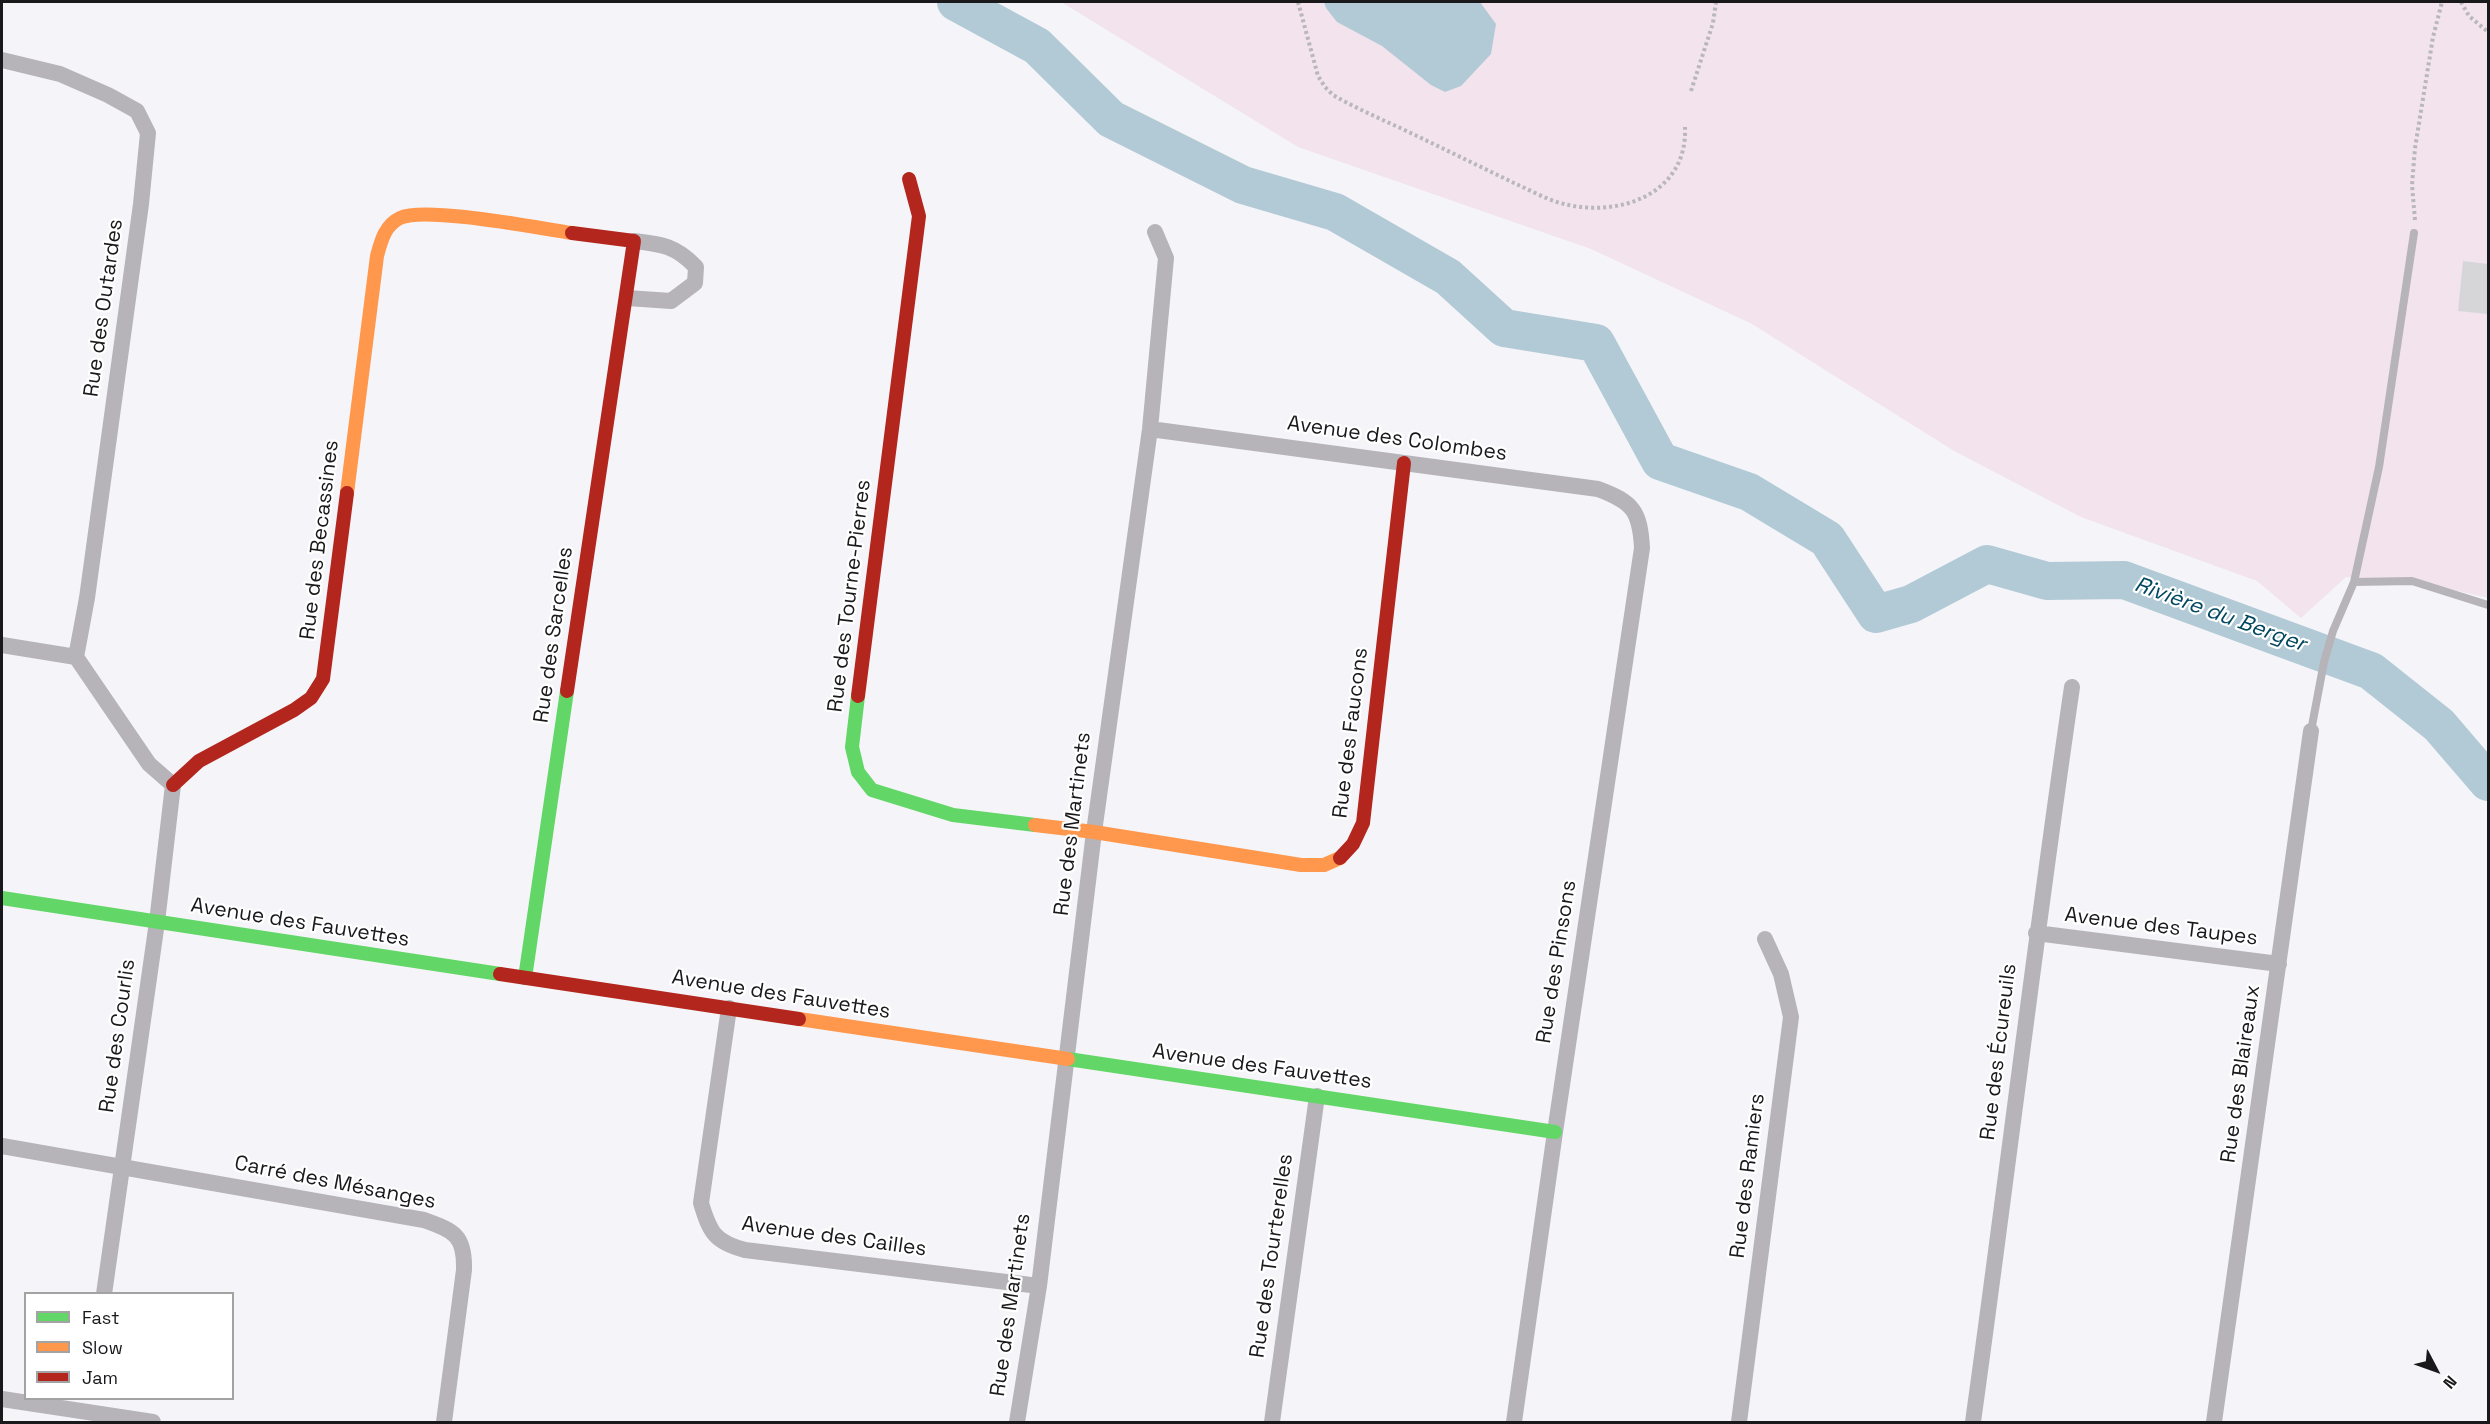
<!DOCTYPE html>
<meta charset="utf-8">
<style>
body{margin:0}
#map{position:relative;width:2490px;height:1424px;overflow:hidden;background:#f5f5f9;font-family:"Space Grotesk",sans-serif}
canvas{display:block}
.frame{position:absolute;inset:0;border:3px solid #19191c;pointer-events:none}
.legend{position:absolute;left:24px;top:1292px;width:210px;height:108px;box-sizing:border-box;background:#fff;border:2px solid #a3a3a4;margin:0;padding:8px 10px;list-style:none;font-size:18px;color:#19191c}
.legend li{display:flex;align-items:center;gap:12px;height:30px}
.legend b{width:30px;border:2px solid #a3a3a4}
.north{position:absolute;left:2406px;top:1340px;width:60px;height:60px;-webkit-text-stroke:4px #fff;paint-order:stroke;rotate:131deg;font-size:16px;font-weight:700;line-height:24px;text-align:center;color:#19191c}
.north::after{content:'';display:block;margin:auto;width:21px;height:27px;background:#19191c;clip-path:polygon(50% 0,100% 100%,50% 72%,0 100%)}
</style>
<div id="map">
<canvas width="2490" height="1424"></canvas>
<div class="frame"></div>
<ul class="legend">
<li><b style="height:8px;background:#63d668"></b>Fast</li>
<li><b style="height:8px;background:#ff974d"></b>Slow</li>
<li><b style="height:8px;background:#b3261e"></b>Jam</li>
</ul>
<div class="north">N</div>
</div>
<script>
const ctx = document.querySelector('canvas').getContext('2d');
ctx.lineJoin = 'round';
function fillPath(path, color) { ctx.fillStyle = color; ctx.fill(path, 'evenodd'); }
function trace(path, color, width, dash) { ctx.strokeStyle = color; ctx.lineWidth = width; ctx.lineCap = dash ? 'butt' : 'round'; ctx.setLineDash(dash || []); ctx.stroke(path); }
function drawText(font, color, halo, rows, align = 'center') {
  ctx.font = font + ' "Space Grotesk",sans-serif'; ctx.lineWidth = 4.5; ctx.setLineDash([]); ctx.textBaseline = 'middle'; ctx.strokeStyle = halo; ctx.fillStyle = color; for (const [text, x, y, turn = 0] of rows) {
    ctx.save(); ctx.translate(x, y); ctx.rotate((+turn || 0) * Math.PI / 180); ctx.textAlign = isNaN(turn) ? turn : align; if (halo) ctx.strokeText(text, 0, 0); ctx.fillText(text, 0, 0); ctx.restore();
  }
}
fillPath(new Path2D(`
 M1061 2H2488V598L2445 588 2346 577 2301 618 2257 581 2081 517 1954 451 1752 324 1591 249 1298 147Z`), '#f2e3ec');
fillPath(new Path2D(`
 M1324 2H1480L1496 24 1491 54 1461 86 1445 92 1431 85 1382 46 1337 22 1326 8Z`), '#b2cad6');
trace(new Path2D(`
 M956 2 1037 46 1111 119 1243 185 1335 212 1448 277 1504 328 1596 343 1660 461 1749 492 1827 539 1876 614 1911 604 1987 564 2047 581 2124 580 2371 671 2439 725 2488 782`), '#b2cad6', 38);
fillPath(new Path2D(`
 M2463 261 2488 264V314L2458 311Z`), '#d6d6d9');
trace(new Path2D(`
 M1298 2 1318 76 1325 87 1333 95C1359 110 1388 122 1415 135 1448 151 1481 167 1514 183 1530 190 1547 200 1564 204 1621 218 1688 193 1685 127
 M2461 2 2469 16 2488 32
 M1691 91 1713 23 1716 2
 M2415 220 2412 185 2415 148 2433 37 2442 2`), '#b9b7ba', 4, [3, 3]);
trace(new Path2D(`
 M2354 582 2412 581 2488 605
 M2311 731 2324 662 2333 631 2354 582 2379 467 2414 233`), '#b6b4b8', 8);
trace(new Path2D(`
 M2 60 60 74 108 95 137 111 148 133 141 204 87 598 76 657
 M627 298 671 301 695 283 696 267C676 246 662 244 634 241
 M1150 429 1598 489C1633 502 1640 511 1642 548L1555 1132 1514 1422
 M2 645 76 657 149 764 173 785 157 922 104 1294
 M2036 933 2279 964
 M729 1008 701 1203C710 1233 715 1242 745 1250L1039 1286
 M2 1146 424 1220C454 1231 465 1235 464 1270L444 1422
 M2 1399 153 1422
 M1017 1422 1039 1286 1094 832 1150 429 1166 258 1155 232
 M1272 1422 1317 1096
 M1739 1422 1791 1017 1781 974 1765 939
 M1973 1422C2007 1177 2036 932 2072 687
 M2214 1422 2311 731`), '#b6b4b8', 16);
trace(new Path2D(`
 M858 696 852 747 858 772 872 790 953 815 1035 825
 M2 898 500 974
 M525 978 567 691
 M1068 1059 1555 1132`), '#63d668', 14);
trace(new Path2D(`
 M347 493 377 256C381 241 385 225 400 218 425 206 538 228 572 233
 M1035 825 1094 832 1301 865H1324L1340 858
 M799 1019 1068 1059`), '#ff974d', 14);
trace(new Path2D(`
 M567 691 634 241 572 233
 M858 696 919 216 909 179
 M173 785 199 761 294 710 311 698 323 679 347 493
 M1340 858 1353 844 1363 823 1404 463
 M500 974 799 1019`), '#b3261e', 14);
drawText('21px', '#19191c', '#fff', [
 ["Rue des Outardes",104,308,-82],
 ["Avenue des Colombes",1397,439,8],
 ["Rue des Becassines",320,540,-83],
 ["Rue des Tourne-Pierres",850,596,-83],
 ["Rue des Sarcelles",554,635,-82],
 ["Rue des Faucons",1351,733,-83],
 ["Rue des Martinets",1073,824,-83],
 ["Avenue des Fauvettes",300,923,9],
 ["Avenue des Taupes",2161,927,7],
 ["Rue des Pinsons",1557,962,-81],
 ["Avenue des Fauvettes",781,995,9],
 ["Rue des Courlis",118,1036,-82],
 ["Rue des Écureuils",1999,1052,-83],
 ["Avenue des Fauvettes",1262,1067,8],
 ["Rue des Blaireaux",2241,1074,-82],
 ["Rue des Ramiers",1748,1176,-83],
 ["Carré des Mésanges",335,1183,11],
 ["Avenue des Cailles",834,1237,8],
 ["Rue des Tourterelles",1272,1256,-82],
 ["Rue des Martinets",1011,1305,-82]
]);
drawText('italic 22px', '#00475f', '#fff', [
 ["Rivière du Berger",2220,615,20]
]);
</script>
